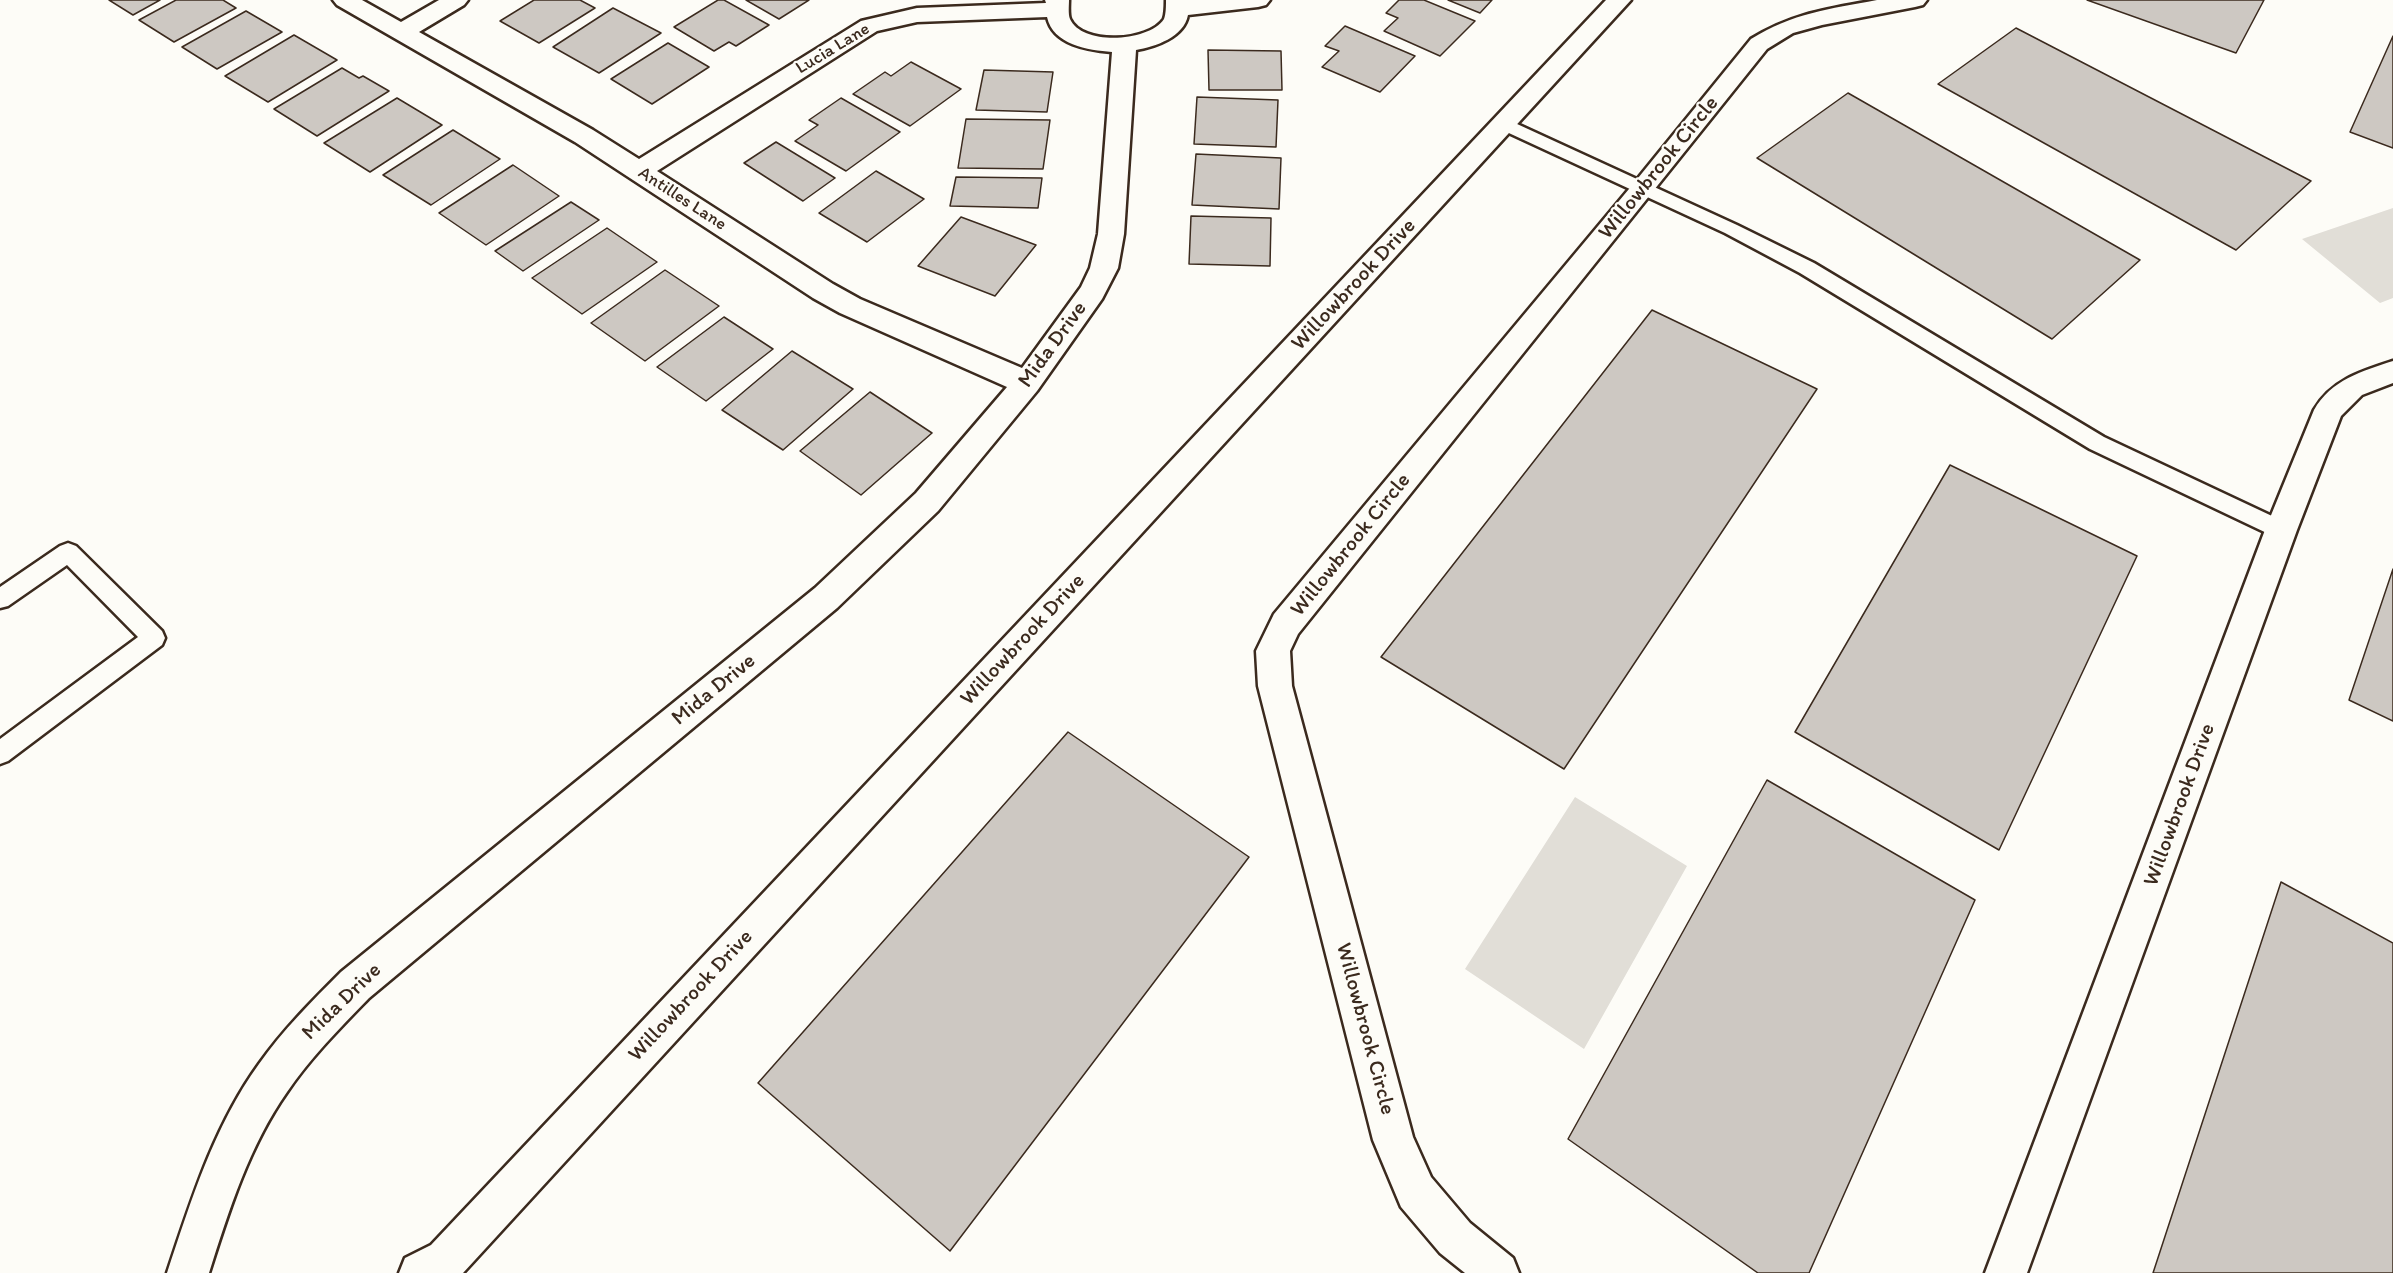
<!DOCTYPE html>
<style>
body{margin:0}
canvas{display:block;background:#fdfcf7}
</style>
<canvas width="2393" height="1273"></canvas>
<script>
const ctx = document.querySelector('canvas').getContext('2d');
ctx.lineJoin = 'round';
function fillPath(path, color) { ctx.fillStyle = color; ctx.fill(path, 'evenodd'); }
function trace(path, color, width, dash) { ctx.strokeStyle = color; ctx.lineWidth = width; ctx.lineCap = dash ? 'butt' : 'round'; ctx.setLineDash(dash || []); ctx.stroke(path); }
function drawText(font, color, halo, rows, align = 'center') {
  ctx.font = font + ' Itim,sans-serif'; ctx.lineWidth = 4.5; ctx.setLineDash([]); ctx.textBaseline = 'middle'; ctx.strokeStyle = halo; ctx.fillStyle = color; for (const [text, x, y, turn = 0] of rows) {
    ctx.save(); ctx.translate(x, y); ctx.rotate((+turn || 0) * Math.PI / 180); ctx.textAlign = isNaN(turn) ? turn : align; if (halo) ctx.strokeText(text, 0, 0); ctx.fillText(text, 0, 0); ctx.restore();
  }
}
fillPath(new Path2D(`
 M2393 208V298L2380 303 2302 239Z
 M1575 797 1687 866 1584 1049 1465 969Z`), '#e1ded7');
const building = new Path2D(`
 M109 0H160L133 15Z
 M176 0H223L236 8 174 42 139 20Z
 M534 0H580L595 8 539 43 500 21Z
 M718 0H724L769 25 736 46 729 42 714 51 674 27Z
 M746 0H809L779 19Z
 M1399 0H1424L1475 21 1440 56 1384 31 1398 18 1386 13Z
 M1448 0H1492L1480 13Z
 M2087 0H2264L2236 53Z
 M613 8 661 33 599 73 553 47Z
 M246 11 282 32 217 69 182 47Z
 M1345 26 1415 56 1380 92 1322 67 1339 51 1325 46Z
 M2016 28 2311 181 2236 250 1938 84Z
 M294 35 337 60 268 102 225 76Z
 M2393 36V148L2350 132Z
 M668 43 709 67 652 104 611 79Z
 M1208 50 1281 51 1282 90H1209Z
 M911 62 961 89 910 126 853 94 885 72 891 76Z
 M342 68 359 78 363 76 389 91 317 136 274 109Z
 M984 70 1053 72 1047 112 976 110Z
 M1848 93 2140 260 2052 339 1757 158Z
 M1197 97 1278 100 1276 147 1194 144Z
 M397 98 442 125 370 172 324 143Z
 M841 98 900 132 846 171 795 141 818 125 809 120Z
 M966 119 1050 120 1043 169 958 168Z
 M453 130 500 159 431 205 383 175Z
 M776 142 835 178 803 201 744 163Z
 M1196 154 1281 158 1279 209 1192 205Z
 M513 165 559 196 486 245 439 213Z
 M876 171 924 199 867 242 819 213Z
 M956 177 1042 178 1038 208 950 206Z
 M571 202 599 220 523 271 495 251Z
 M1191 216 1271 218 1270 266 1189 264Z
 M961 217 1036 245 995 296 918 266Z
 M607 228 657 262 582 314 532 278Z
 M665 270 719 306 645 361 591 323Z
 M1652 310 1817 389 1564 769 1381 657Z
 M724 317 773 349 706 401 657 367Z
 M792 351 853 389 783 450 722 410Z
 M870 392 932 433 861 495 800 451Z
 M1950 465 2137 556 1999 850 1795 732Z
 M2393 569V721L2349 700Z
 M1068 732 1249 857 950 1251 758 1083Z
 M1767 780 1975 900 1809 1273H1758L1568 1139Z
 M2281 882 2393 943V1273H2153Z`);
fillPath(building, '#cdc8c2');
trace(building, '#3b2a1e', 1.5);
const lane = new Path2D(`
 M1504 118 1737 225 1814 263 2104 437 2289 524 2292 530 2289 536 2281 539 2273 536 2090 449 1800 273 1725 233 1498 128 1495 124 1498 120Z
 M68 543 76 546 162 631 165 638 162 645 8 761 0 764V739L138 637 67 565 8 606 0 608V587L60 546Z`);
const street = new Path2D(`
 M333 0H362L401 22 439 0H468L464 5 419 32 593 130 639 159 861 21 917 8 1046 3 1045 0H1069C1069 5 1068 14 1070 19 1082 46 1149 42 1164 19 1166 14 1166 6 1166 0H1270L1266 5 1258 7 1188 15C1184 37 1155 47 1136 50L1124 234 1118 268 1102 299 1037 391 938 511 837 608 369 998C340 1028 310 1058 287 1092 249 1146 229 1210 209 1273H167C191 1201 214 1126 259 1064 283 1030 312 1001 341 972L815 588 916 493 1007 387 840 313 813 298 575 142 337 5ZM1047 17C1053 45 1088 50 1112 52L1098 234 1090 268 1081 287 1022 368 860 299 833 284 657 171 877 31 917 22Z
 M1606 0H1631L463 1273H399L405 1258 431 1245Z
 M1877 0H1927L1923 5 1915 7 1822 25 1793 33 1767 49 1298 634 1290 651 1292 686 1413 1137 1431 1177 1470 1223 1513 1258 1519 1273H1465L1440 1253 1401 1207 1373 1140 1258 686 1256 651 1274 614 1634 183 1751 39C1793 13 1829 9 1877 0Z
 M2393 361V383L2362 395 2341 416 2297 530 2027 1273H1985L2265 530 2314 410C2331 380 2362 371 2393 361Z`);
trace(lane, '#3b2a1e', 5);
trace(street, '#3b2a1e', 5);
fillPath(lane, '#fdfcf7');
fillPath(street, '#fdfcf7');
drawText('18px', '#3b2a1e', '#fdfcf7', [
 ["Lucia Lane",833,49,-31],
 ["Antilles Lane",682,199,33]
]);
drawText('22px', '#3b2a1e', '#fdfcf7', [
 ["Willowbrook Circle",1659,168,-51],
 ["Willowbrook Drive",1354,285,-47],
 ["Mida Drive",1053,345,-54],
 ["Willowbrook Circle",1351,545,-51],
 ["Willowbrook Drive",1023,640,-47],
 ["Mida Drive",714,690,-39],
 ["Willowbrook Drive",2180,805,-70],
 ["Willowbrook Drive",691,996,-47],
 ["Mida Drive",342,1002,-44],
 ["Willowbrook Circle",1365,1029,75]
]);
</script>
